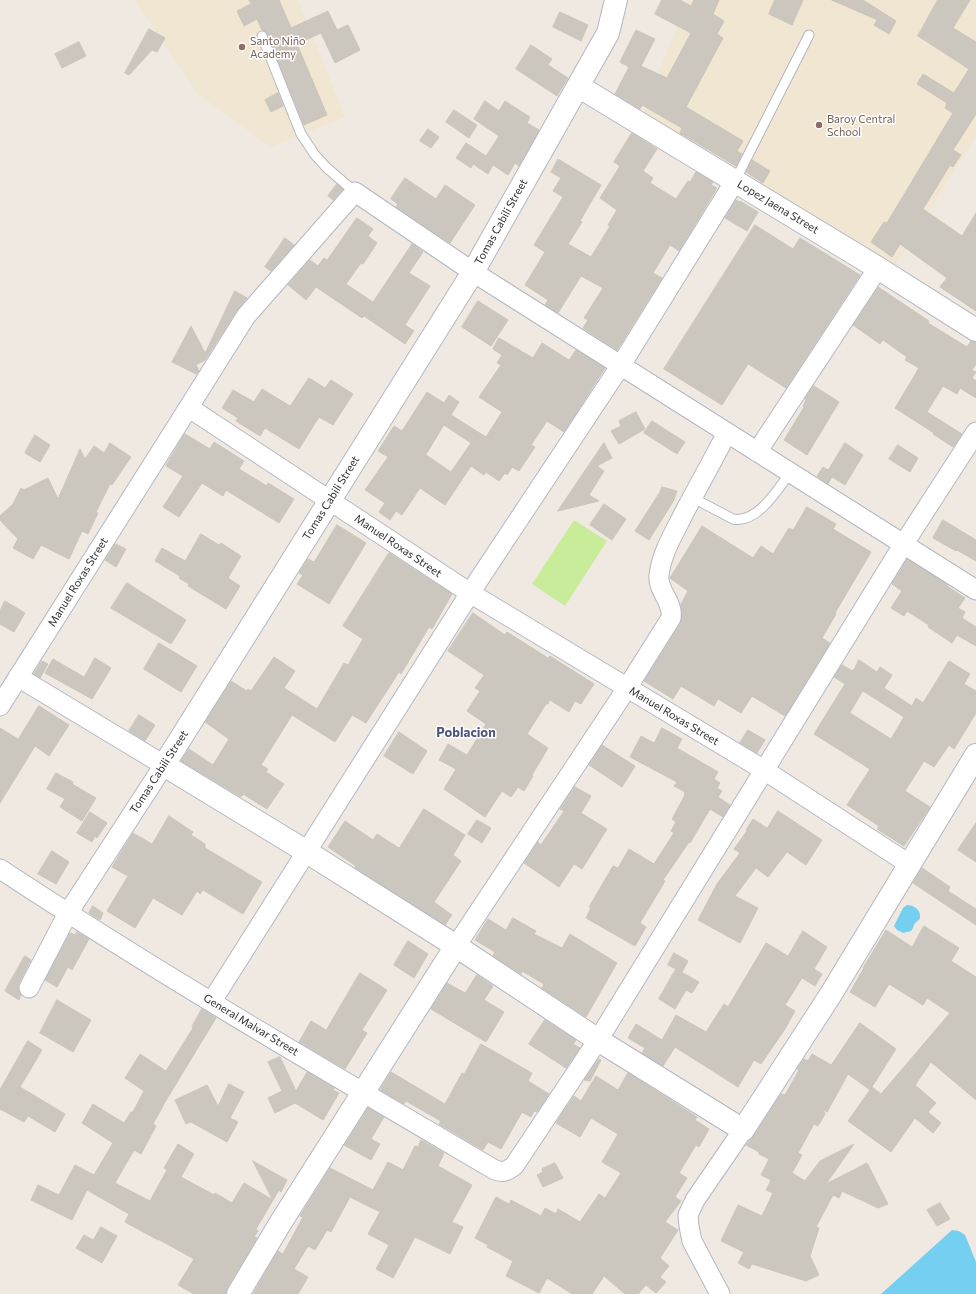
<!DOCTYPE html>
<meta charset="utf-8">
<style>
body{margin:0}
canvas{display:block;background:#efe9e1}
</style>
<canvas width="976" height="1294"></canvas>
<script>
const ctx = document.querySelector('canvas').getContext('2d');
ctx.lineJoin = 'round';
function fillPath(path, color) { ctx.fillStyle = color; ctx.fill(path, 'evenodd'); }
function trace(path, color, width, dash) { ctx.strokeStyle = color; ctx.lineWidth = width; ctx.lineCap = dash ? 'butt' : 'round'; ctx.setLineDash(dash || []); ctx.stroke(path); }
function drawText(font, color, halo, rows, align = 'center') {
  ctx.font = font + ' Commissioner,sans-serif'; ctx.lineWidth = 3; ctx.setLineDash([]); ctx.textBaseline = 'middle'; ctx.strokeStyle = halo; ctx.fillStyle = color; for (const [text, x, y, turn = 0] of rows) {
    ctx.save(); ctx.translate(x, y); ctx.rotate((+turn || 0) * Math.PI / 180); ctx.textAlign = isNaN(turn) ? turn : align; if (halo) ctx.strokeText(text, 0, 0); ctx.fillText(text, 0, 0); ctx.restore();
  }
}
fillPath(new Path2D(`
 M135 0H298L345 117 271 147 198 94Z
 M687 0H976V136L893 269 643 113Z`), '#f0e6d1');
fillPath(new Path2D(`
 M574 520 607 541 565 606 532 584Z`), '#c9ec9a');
fillPath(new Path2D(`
 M907 905C914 905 921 910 920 918 919 921 915 922 914 925 913 927 913 929 911 931L903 933 897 930 894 926 903 908Z
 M952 1230 959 1231 965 1235 976 1262V1294H881Z`), '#75cff0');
const building = new Path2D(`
 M249 0H279L291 28 328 11 337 30 348 25 360 50 335 63 321 33 297 44 327 115 304 125 267 33 262 30 257 19 244 26 237 11 251 4Z
 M662 0H680L691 6 694 0H719L713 14 724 21 717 34 723 38 686 107 743 141 737 151 742 154 736 166 680 133 682 128 642 105 640 109 615 94 629 67 620 62 636 30 655 39 641 66 667 78 691 33 655 14Z
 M775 0H803L792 25 769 14Z
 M832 0H863L896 21 889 34 874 25 877 20Z
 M938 0H970L953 28 976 42V114L953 150 961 155 953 167 950 165 923 209 962 236 976 213V311L940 287 947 278 900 244 892 257 871 242 884 222 887 223 953 113 945 108 947 103 917 84 923 74 954 93 969 69 918 36Z
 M560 12 588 25 581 41 553 27Z
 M149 29 165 38 157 52 152 50 129 75 125 73Z
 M79 42 86 56 62 68 55 54Z
 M531 45 552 59 548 65 568 78 557 96 516 69Z
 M278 93 283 106 271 112 265 100Z
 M485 101 499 111 505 101 530 117 527 123 539 130 519 166 515 163 508 175 493 165 488 174 473 164 471 168 456 158 466 143 486 156 499 136 474 119Z
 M454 110 477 125 469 138 446 122Z
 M428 129 439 137 431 148 420 141Z
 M632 133 657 149 643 171 653 178 650 183 676 199 688 181 690 182 696 172 713 182 711 185 717 188 679 251 670 245 653 273 662 278 617 350 583 328 588 320 584 318 603 288 581 276 558 313 545 305 548 300 525 285 545 252 534 245 563 197 553 191 561 178 551 172 558 159 601 185 580 221 582 222 568 244 591 257 610 226 608 225 617 210 600 198 620 166 614 162Z
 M752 160 770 171 763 183 746 172Z
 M405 178 436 199 445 185 475 205 450 243 396 207 398 204 391 199Z
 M337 184 343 189 333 200 328 196Z
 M736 200 740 202V201L758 212 747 231 725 218Z
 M357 218 373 229 368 236 377 243 363 264 361 263 346 284 373 302 412 244 423 252 409 273 430 286 405 325 414 331 405 344 364 316 362 318 316 287 306 300 288 285 310 260 318 266 324 258 327 260Z
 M755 225 793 249 800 238 860 275 786 388 748 364 722 405 664 369Z
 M285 238 294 245 271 271 265 267Z
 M878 287 929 321 928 323 967 347 971 341 976 342V364L972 370 976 372 972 378 976 381V398L960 388 957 394 943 386 927 412 962 434 953 447 933 434 934 433 895 408 919 368 905 360 907 357 883 340 880 344 853 325Z
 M235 291 247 298 237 310 205 360 196 365 199 371 196 374 172 362 191 326 205 353Z
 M478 301 508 320 491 346 462 327Z
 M499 338 533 358 542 343 569 360 576 350 605 368 564 432 547 421 531 445 535 447 519 471 512 467 507 475 505 473 499 481 486 472 484 475 471 466 445 505 420 488 402 515 396 511 390 520 379 512 385 503 365 490 388 457 378 451 394 426 402 431 427 392 444 403 449 395 459 402 451 415 486 437 502 412 479 397 501 365 497 363 502 355 493 349ZM444 425 471 443 451 472 426 455Z
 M309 378 325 388 331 380 353 394 333 425 319 417 299 449 265 428 260 436 236 421 238 418 222 408 233 390 254 402 262 389 290 406Z
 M814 386 839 402 807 455 784 440 804 407 803 406 806 400 805 399Z
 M636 412 645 429 619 444 611 431 621 426 619 421Z
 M652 421 685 442 677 454 644 433Z
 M185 434 210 449 214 442 244 461 239 469 267 486 268 483 294 499 279 523 226 490 223 496 202 483 179 517 163 507 183 476 166 466Z
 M35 435 50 445 40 462 25 453Z
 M110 443 131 457 112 485 110 484 96 512 98 513 88 534 82 531 69 559 41 545 33 559 13 548 18 539 0 520V516L13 504 21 488 24 490 48 478 58 499 80 449 85 459 94 446 104 453Z
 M604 443 612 458 597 466 604 471 589 495 599 501 558 511Z
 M845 443 863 455 845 485 832 477 828 484 817 476 823 467 828 470Z
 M898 445 918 458 910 472 889 459Z
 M662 487 677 491 674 500 649 540 635 531 660 492Z
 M604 504 626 519 612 540 590 525Z
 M807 507 836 524 833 529 871 552 835 613 836 614 822 638 830 643 785 716 752 696 741 713 718 699 714 706 681 686 673 699 644 681 680 624 682 613 681 604 688 591 670 578 702 526 753 558 761 546 773 554 789 528 793 530Z
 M943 520 976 540V561L957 550 956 551 933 538Z
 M337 525 366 543 329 604 297 584 303 575 299 573 308 559 314 562Z
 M201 534 219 545 221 543 241 556 228 578 240 586 226 609 188 586 189 584 179 578 180 576 155 561 162 548 185 561Z
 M116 544 126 549 116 567 105 560Z
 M389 553 452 594 432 629 429 627 401 674 399 672 366 723 352 715 335 742 292 715 261 765 268 769 266 772 284 784 267 809 243 794 241 797 181 761 189 749 213 765 229 739 205 722 231 681 247 691 248 689 251 691 274 657 295 671 284 688 317 709 344 663 348 665 363 639 343 626Z
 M907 559 948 585 947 586 965 598 958 608 965 612 962 618 976 627V646L957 635 952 643 928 627 929 625 907 611 904 616 891 608 902 591 892 584Z
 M127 583 186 620 171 644 111 608Z
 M5 601 25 613 14 632 0 624V611Z
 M473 613 505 635 507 632 548 658 550 656 594 684 581 704 575 701 569 712 550 700 548 704H546L527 734 548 748 532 775 533 776 524 791 518 787 511 797 502 791 485 817 444 789 456 769 439 760 448 744 467 755 486 724 467 711 480 691 475 688 484 675 448 651Z
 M159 643 197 666 181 692 144 669Z
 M95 658 111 668 92 699 45 673 53 659 84 677Z
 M859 660 877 672 880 667 892 675 884 688 912 706 916 698 923 703 949 661 970 674 964 684 976 691V713L954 749 949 745 934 767 924 761 905 791 930 807 904 846 877 829 879 826 847 805 870 769 814 734 845 684 834 677 842 665 853 671ZM863 691 904 717 891 739 850 713Z
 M42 661 48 664 40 678 34 674Z
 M39 706 69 725 49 756 35 746 0 803V728L18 739Z
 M139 715 155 725 145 741 129 731Z
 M662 728 682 739 677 748 718 772 714 779 720 783 717 788 722 791 718 797 730 805 723 817 710 809 690 843 689 842 663 880 665 881 640 923 646 927 635 946 586 918 591 908 589 907 613 866 618 868 629 849 654 864 674 833 671 831 676 822 672 819 685 795 684 794 685 792 674 786 677 782 630 757 641 736 654 743Z
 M748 730 765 740 757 753 740 743Z
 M399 732 427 751 413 774 384 756Z
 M602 745 635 766 622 787 589 765Z
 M56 773 73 782 72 784 96 798 82 821 60 807 65 799 47 789Z
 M575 787 591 796 581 813 607 829 582 869 574 864 559 887 524 863 538 842 541 845 564 811 560 809Z
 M424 809 465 835 453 855 461 861 434 902 452 915 445 925 355 868 356 866 328 847 345 821 373 840 377 834 399 848Z
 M778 811 822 840 806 865 787 852 768 877 756 868 735 896 758 908 740 943 698 920 717 884 740 853 734 849 747 831 746 830 753 819 767 828Z
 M90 812 107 823 97 838 95 836 92 842 77 833Z
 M169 816 193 832 191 835 205 844V848L262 882 243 914 203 890 200 894 197 891 182 915 153 898 135 928 107 911 128 876 112 867 133 833 152 844Z
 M477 820 491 828 482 843 468 834Z
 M976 823V862L958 850Z
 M52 851 69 862 56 884 38 874Z
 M922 868 950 887 948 891 976 909V925L913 883Z
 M93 906 103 913 100 920 89 913Z
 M513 918 536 931 534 934 562 948 570 934 617 963 586 1017 542 988 544 984 522 971 521 974 493 956 495 952 475 940 488 919 506 930Z
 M924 926 959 948 951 961 976 977V1100L931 1062 915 1085 936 1103 928 1112 941 1123 933 1133 915 1118 891 1152 848 1121 872 1087 881 1094 950 1013 927 998 923 1005 889 984 875 1007 850 992 864 968H863L886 930 912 947Z
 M803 931 827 947 814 969 822 974 815 986 802 978 785 1005 795 1011 785 1029 761 1064 754 1060 738 1087 675 1047 663 1066 642 1053 645 1048 628 1038 636 1024 662 1040 676 1015 706 1032 724 1004 728 1007 766 943 788 956Z
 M77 932 89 939 72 970 68 967 57 987 45 980 70 933 75 935Z
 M408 941 428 954 414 978 394 965Z
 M674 953 688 961 682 972 668 965Z
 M25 956 31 960 19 983 18 989 21 995 19 1000 5 991Z
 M676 969 699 982 692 993 686 990 675 1009 659 999Z
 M360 973 387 990 362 1030 367 1033 345 1069 299 1042 311 1021 326 1030Z
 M477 975 493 986 484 1000 504 1012 486 1042 431 1009 447 983 465 993Z
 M57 1000 91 1020 73 1052 40 1033Z
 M202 1009 216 1018 162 1107 163 1106 153 1124 156 1126 141 1154 134 1150 115 1183 150 1201 167 1170 164 1168 178 1144 194 1154 181 1177 214 1195 215 1193 232 1203 244 1183 273 1200 256 1229 258 1231 254 1237 257 1238 227 1288 226 1294H194L178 1285 194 1259 158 1239V1240L125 1222 129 1214 87 1190 72 1220 31 1200 38 1185 59 1195 75 1165 94 1175 113 1143 82 1123 93 1104 124 1123 131 1112H133L144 1091 125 1078 140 1054 166 1071 193 1028 192 1027Z
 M545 1020 576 1040 573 1044 580 1048 566 1068 529 1044Z
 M860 1023 896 1049 870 1090 848 1074 827 1112 823 1109 825 1114 818 1126 814 1124 798 1153 802 1155 792 1173 805 1181 820 1161 854 1144 826 1184 867 1163 888 1204 878 1208 842 1191 839 1198 833 1195 816 1227 819 1228 810 1256 819 1275 806 1281 752 1264 749 1269 738 1263 744 1252 721 1241 738 1205 762 1216 773 1193 766 1190 771 1180 761 1175 769 1159 759 1154V1152L746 1145 753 1137 781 1094 785 1095 799 1070 797 1069 804 1059 808 1061 812 1054 831 1065Z
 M28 1041 42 1050 20 1087 65 1114 55 1132 28 1116 24 1122 0 1109V1090Z
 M481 1044 532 1073 528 1081 549 1094 537 1112 534 1111 531 1117 522 1112 501 1149 488 1142 483 1150 439 1124 441 1121 406 1101 404 1104 380 1090 391 1072 445 1104 462 1073 464 1074Z
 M280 1057 296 1091 307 1072 334 1088 333 1090 339 1093 323 1120 295 1103 275 1113 268 1098 282 1091 268 1062Z
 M599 1059 601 1060 590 1081 584 1080Z
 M628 1073 697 1117 695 1120 709 1129 699 1147 696 1145 679 1173 687 1178 675 1197 681 1201 665 1222 678 1230 660 1258 669 1266 660 1277 666 1282 656 1293 646 1285 638 1294H625L604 1276 592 1294H572L547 1278 539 1293 506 1276 513 1261 487 1247 488 1245 475 1238 496 1197 509 1204 511 1200 541 1216 545 1208 556 1214 558 1209 580 1222 599 1194 605 1198 621 1173 602 1162 618 1134 591 1118 580 1137 556 1123 574 1096 581 1101 596 1076 618 1090Z
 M229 1084 244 1092 230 1118 238 1122 227 1142 191 1122 186 1124 175 1100 207 1085 218 1106Z
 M368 1108 384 1117 371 1139 380 1144 371 1160 344 1145Z
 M421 1140 444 1153 438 1166 472 1185 452 1222 463 1227 450 1254 415 1237 393 1278 376 1269 389 1245 368 1234 380 1212 350 1197 331 1232 327 1230 315 1250 308 1246 294 1269 308 1277 298 1294H253L278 1251 283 1254 303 1217 300 1216 330 1168 373 1190 388 1162 403 1170 415 1146 418 1147Z
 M253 1161 287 1180 281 1192 279 1190 273 1200Z
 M555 1163 563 1178 543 1187 537 1175 543 1172 542 1169Z
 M940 1203 950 1219 937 1226 927 1210Z
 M101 1227 117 1236 102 1263 76 1248 84 1235 93 1240Z`);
fillPath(building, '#cbc7bf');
trace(building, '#cbc5ba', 1);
const service = new Path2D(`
 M262 36 301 134 315 155 327 168 355 192
 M735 181 809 35
 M693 498 733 519C757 524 778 489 790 473`);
const minor = new Path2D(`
 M187 410 246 316 355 192 473 272 976 590
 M757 452 878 268
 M18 677 164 765 68 913 29 988
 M0 706 187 410 197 413 470 593 764 770 909 864
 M0 869C161 975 328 1072 495 1170 503 1173 507 1171 514 1166L598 1040 903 545 976 432
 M456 946 627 688 671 618C674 602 657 591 659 575 662 551 676 530 686 509 700 484 713 459 727 433
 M212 1001 470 593 621 365 735 181
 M720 1294 692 1241 689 1226 688 1215 695 1200 743 1130`);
const tertiary = new Path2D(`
 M616 0 608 33 473 272 164 765 307 852 456 946 598 1040 743 1130 831 994 976 755
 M578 86 878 268 976 330
 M238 1294 281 1222 456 946`);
trace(service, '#b4b7c1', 11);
trace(minor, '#b4b7c1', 21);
trace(tertiary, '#b4b7c1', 24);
trace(service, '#fff', 9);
trace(minor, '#fff', 19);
trace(tertiary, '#fff', 22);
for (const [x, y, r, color] of [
 [242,47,4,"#8d6e63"],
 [819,125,4,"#8d6e63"]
]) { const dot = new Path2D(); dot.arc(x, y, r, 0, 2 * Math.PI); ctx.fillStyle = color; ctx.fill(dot); trace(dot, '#fff', 1.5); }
drawText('11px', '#785e54', '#fff', [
 ["Santo Niño",250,41],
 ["Academy",250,54],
 ["Baroy Central",827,119],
 ["School",827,132]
], 'left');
drawText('11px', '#2e2e2e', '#fff', [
 ["Lopez Jaena Street",778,207,31],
 ["Tomas Cabili Street",501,222,-61],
 ["Tomas Cabili Street",331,498,-58],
 ["Manuel Roxas Street",398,546,34],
 ["Manuel Roxas Street",78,582,-58],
 ["Manuel Roxas Street",674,716,31],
 ["Tomas Cabili Street",159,772,-57],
 ["General Malvar Street",251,1025,31]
]);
drawText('bold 13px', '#4d5680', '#fff', [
 ["Poblacion",466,733]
]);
</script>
